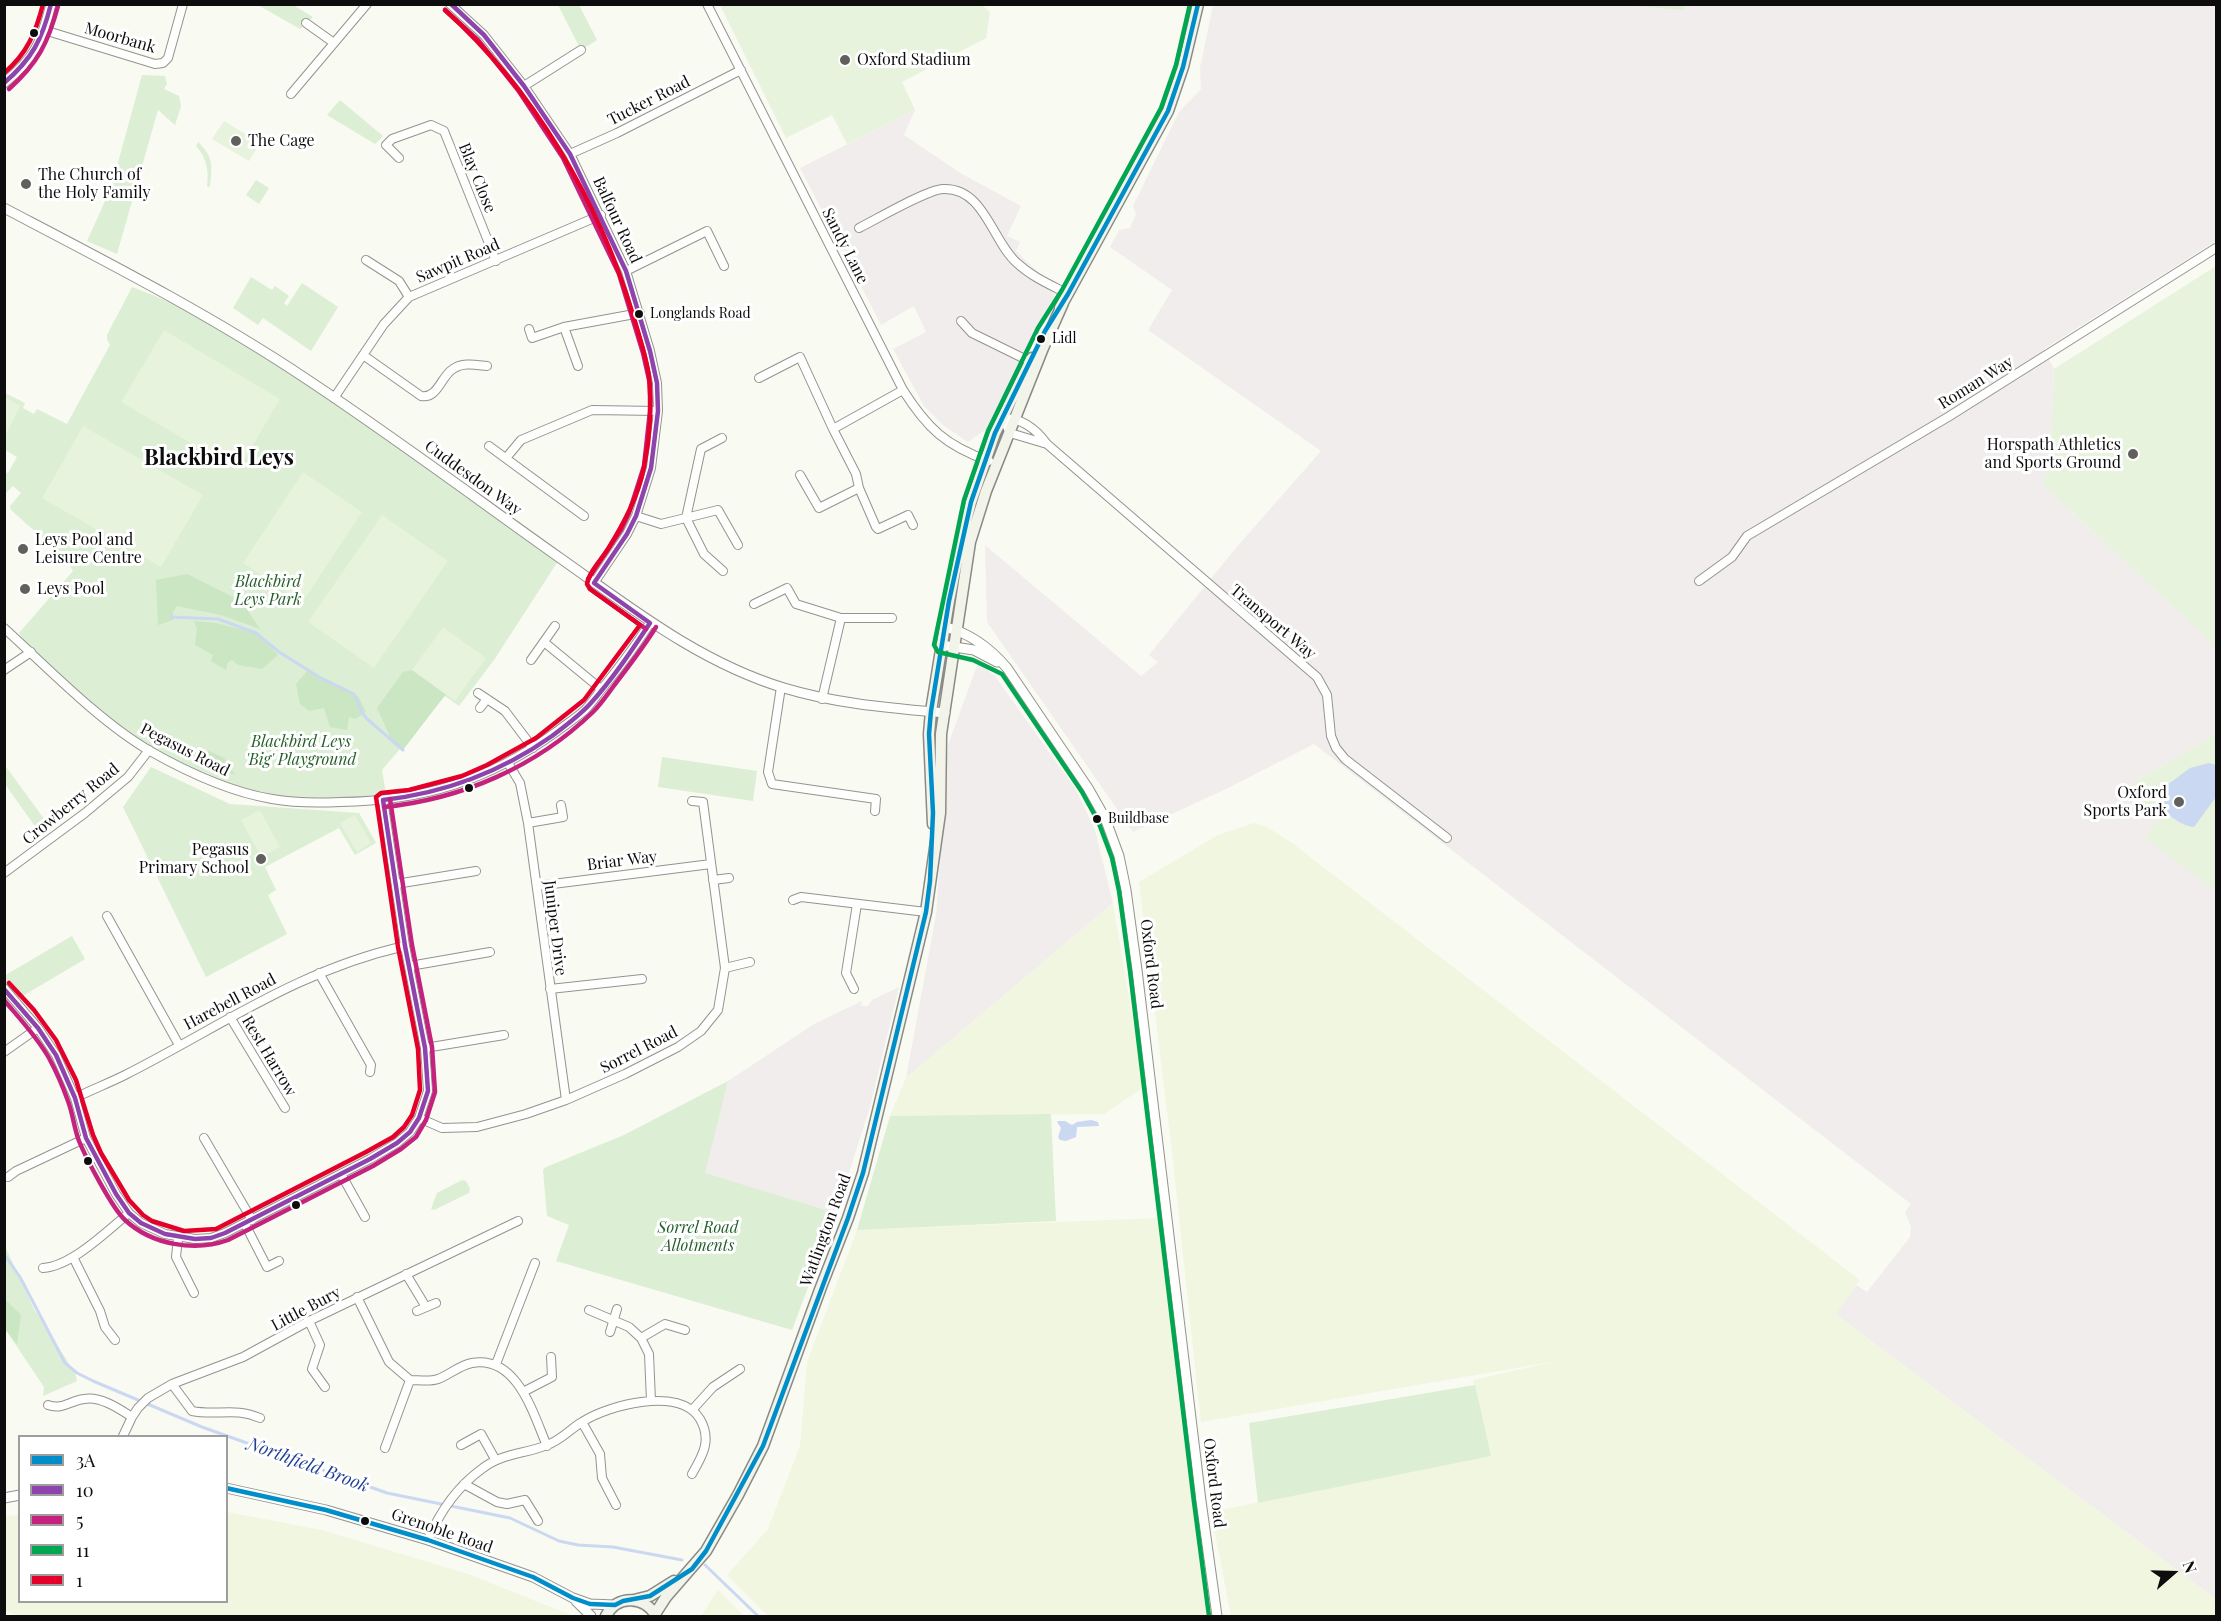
<!DOCTYPE html>
<style>
body{margin:0}
#map{position:relative;width:2221px;height:1621px;overflow:hidden;background:#f9faf2;font-family:"Playfair Display",serif}
canvas{display:block}
.frame{position:absolute;inset:0;border:6px solid #0d0d0d;pointer-events:none}
.legend{position:absolute;left:18px;top:1435px;width:210px;height:168px;box-sizing:border-box;background:#fff;border:2px solid #9e9e9e;margin:0;padding:8px 10px;list-style:none;font-size:18px;color:#0d0d0d}
.legend li{display:flex;align-items:center;gap:12px;height:30px}
.legend b{width:30px;border:2px solid #9e9e9e}
.north{position:absolute;left:2143px;top:1543px;width:60px;height:60px;-webkit-text-stroke:4px #fff;paint-order:stroke;rotate:70deg;font-size:16px;font-weight:700;line-height:24px;text-align:center;color:#0d0d0d}
.north::after{content:'';display:block;margin:auto;width:21px;height:27px;background:#0d0d0d;clip-path:polygon(50% 0,100% 100%,50% 72%,0 100%)}
</style>
<div id="map">
<canvas width="2221" height="1621"></canvas>
<div class="frame"></div>
<ul class="legend">
<li><b style="height:8px;background:#008eca"></b>3A</li>
<li><b style="height:8px;background:#8e44ad"></b>10</li>
<li><b style="height:8px;background:#c4227d"></b>5</li>
<li><b style="height:8px;background:#00a651"></b>11</li>
<li><b style="height:8px;background:#e4002b"></b>1</li>
</ul>
<div class="north">N</div>
</div>
<script>
const ctx = document.querySelector('canvas').getContext('2d');
ctx.lineJoin = 'round';
function fillPath(path, color) { ctx.fillStyle = color; ctx.fill(path, 'evenodd'); }
function trace(path, color, width, dash) { ctx.strokeStyle = color; ctx.lineWidth = width; ctx.lineCap = dash ? 'butt' : 'round'; ctx.setLineDash(dash || []); ctx.stroke(path); }
function drawText(font, color, halo, rows, align = 'center') {
  ctx.font = font + ' "Playfair Display",serif'; ctx.lineWidth = 6; ctx.setLineDash([]); ctx.textBaseline = 'middle'; ctx.strokeStyle = halo; ctx.fillStyle = color; for (const [text, x, y, turn = 0] of rows) {
    ctx.save(); ctx.translate(x, y); ctx.rotate((+turn || 0) * Math.PI / 180); ctx.textAlign = isNaN(turn) ? turn : align; if (halo) ctx.strokeText(text, 0, 0); ctx.fillText(text, 0, 0); ctx.restore();
  }
}
fillPath(new Path2D(`
 M1213 5H2216V241L2044 349 2054 369 2050 467 2042 484 2216 647V734L2124 788 2160 816 2146 837 2216 891V1599L1835 1314 1856 1285 1867 1292 1910 1237 1911 1227 1905 1212 1911 1204 1314 744 1228 788 1133 832 987 622 985 545 1141 676 1158 662 1149 655 1235 549 1321 451 1148 330 1172 290 1110 247 1119 230 1130 228 1136 214 1133 206 1179 112 1201 89 1200 68Z
 M915 110 904 135 962 174 1021 206 1007 236 1020 242 1016 251 1041 275 1059 286 988 428 968 442 944 426 924 406 893 349 926 332 914 306 881 325 800 168Z
 M978 663 995 676 1076 790 1095 830 1113 903 906 1078 936 915 948 745Z
 M899 987 870 1107 836 1213 704 1173 728 1081 814 1024 862 1001 861 1006H868L872 1000Z`), '#f1eded');
fillPath(new Path2D(`
 M1254 823 1267 827 1292 843 1860 1280 1836 1314 2216 1599V1616H1231L1211 1512 1490 1456 1473 1380 1557 1361 1201 1422 1172 1152 1139 882 1218 835Z
 M1113 903 1144 1087 1104 1114 890 1116 906 1078Z
 M1158 1218 1182 1425 1207 1616H768L727 1575 768 1529 800 1446 807 1362 857 1230Z
 M227 1512 322 1530 468 1574 573 1616H19L5 1611V1516L19 1515 20 1602H226Z
 M718 1590 744 1616H701Z`), '#f1f6e0');
fillPath(new Path2D(`
 M258 5H293L313 17 300 29Z
 M558 5H579L597 40 581 50Z
 M1624 5H1684V10Z
 M142 75 165 76 167 84 164 89 179 96 181 106 175 125 158 110 117 254 87 241 111 188Z
 M340 100 383 136 375 144 327 115Z
 M198 142C214 157 212 166 210 187L207 186C209 171 207 158 196 146Z
 M256 180 269 188 259 204 246 195Z
 M251 277 272 290 275 286 289 296 284 303 287 306 302 283 338 307 311 351 263 318 258 325 233 308Z
 M132 287 175 304 302 375 560 558 494 660 459 706 445 696 382 770 387 799H272L196 774 113 725 31 652 19 633 73 571 65 558 11 510 10 506 21 493 13 486 5 494V472L8 473 17 457 5 450V393L25 403 23 408 34 414 37 409 67 424 110 345 107 339V335Z
 M662 757 757 771 753 801 658 787Z
 M4 764 50 827 39 832 5 784Z
 M151 767 230 804 359 813 376 843 355 855 339 828 265 867 276 890 268 895 287 934 206 977 123 807Z
 M72 936 85 959 16 1000 5 988 4 976Z
 M728 1081 705 1173 836 1213 792 1330 556 1261 569 1225 547 1216 543 1170 546 1167 624 1135Z
 M1051 1114 1056 1221 857 1230 890 1116Z
 M462 1180 466 1181 470 1189 469 1193 434 1210 431 1209 437 1193Z
 M4 1244 34 1309 75 1373 77 1381 43 1396 44 1387 5 1329Z
 M1475 1385 1491 1456 1258 1503 1249 1423Z`), '#dceed4');
fillPath(new Path2D(`
 M187 574 241 601 260 629 221 615 177 606 173 612V620L158 625 156 580Z
 M194 621 216 623 258 634 278 655 262 669 238 665 232 660 228 662 226 670 211 661 213 655 195 645 197 629Z
 M308 670 358 696 366 712 355 719 349 717 347 730 330 727 324 708 309 711 300 704 296 684Z
 M412 670 446 694 403 750 392 741 377 708 403 672Z
 M209 751 224 758 235 775 192 761 189 757Z
 M4 1298 21 1315 17 1344 5 1329Z`), '#cbe6c3');
fillPath(new Path2D(`
 M981 4 990 12 986 38 902 82 915 110 847 144 832 115 786 138 720 5Z
 M224 121 260 143 249 161 212 139Z
 M2216 266V647L2042 484 2050 467 2054 369Z
 M164 330 280 399 238 471 121 402Z
 M5 397 20 406 5 437Z
 M83 426 203 495 161 567 42 498Z
 M303 472 362 512 302 603 243 563Z
 M382 515 448 561 374 668 308 622Z
 M443 627 486 658 455 701 412 670Z
 M2216 734V891L2145 838 2160 816 2124 788Z
 M260 810 280 847 261 857 241 820Z
 M355 815 371 843 357 852 340 823Z`), '#e7f3dd');
fillPath(new Path2D(`
 M2209 763 2216 765V797L2194 827C2181 827 2152 806 2159 791L2190 768Z
 M1091 1120 1098 1122 1099 1126 1077 1127 1076 1137 1066 1141 1060 1140 1058 1137 1061 1128 1057 1122 1058 1121H1065L1072 1125 1077 1122Z`), '#cbd8f1');
trace(new Path2D(`
 M171 617 218 619 256 633 279 652 319 677 354 694 362 713 367 719 403 750
 M4 1254 20 1277 65 1363 77 1373 93 1381 202 1427 387 1493 510 1518 559 1541 578 1545 613 1547 682 1560
 M705 1565 758 1616`), '#cbd8f1', 3);
const minor = new Path2D(`
 M450 4 484 35 524 86 570 154 626 271 650 351 657 383 658 411 651 468 636 516 627 534 594 583
 M707 4 903 390C927 428 946 446 989 461
 M306 23 334 43
 M44 30 155 64 163 63 168 58 183 4
 M524 86 581 50
 M291 94 367 4
 M570 154 617 133 741 70
 M399 158 386 145 392 139 431 125 444 131 496 261
 M859 228C877 219 926 190 943 189 984 187 992 241 1017 263 1032 277 1051 285 1068 294
 M366 260 399 281 409 297
 M626 271 707 231 724 266
 M961 321 972 333 1035 364
 M564 327 578 366
 M529 329 532 338 564 327 640 313
 M363 355 421 396C438 399 441 376 453 369 463 362 476 365 487 366
 M759 378 800 357 833 429 856 474 859 488 876 527 878 529 908 515 913 525
 M334 398 384 324 409 297 601 215
 M833 429 903 390
 M722 438 701 449 686 518 704 554 723 571
 M1047 444 1010 433 1003 418C1021 418 1036 429 1047 444L1317 677 1327 695 1331 736 1336 748 1345 759 1447 838
 M489 446 584 516
 M506 458 521 440 592 410 658 411
 M800 475 819 508 859 488
 M636 516 661 524 718 510 738 545
 M1699 581 1732 557 1747 536 1948 417 2216 248
 M754 604 787 588 796 604 841 618
 M4 628C48 668 100 722 150 751 187 772 230 792 272 799 294 803 318 803 340 802 423 801 488 781 556 732 565 725 576 718 585 710 592 703 598 693 605 685 621 665 636 645 650 623
 M544 642 601 689
 M531 660 555 626
 M4 670 31 652
 M781 687 768 772 772 784 876 799 875 811
 M478 693 505 711 533 748
 M822 699 841 618H892
 M480 708 487 699
 M508 763 520 783 528 823 566 1100
 M528 823 563 817 561 805
 M4 873 85 813 128 777 149 750
 M713 880 729 878
 M396 884 476 871
 M537 886 711 864
 M793 900 801 897 926 912
 M107 916 179 1045
 M410 966 490 952
 M725 968 750 962
 M319 973 371 1065 370 1072
 M4 988 38 1028 56 1055 75 1098 86 1138 116 1194 129 1213 141 1223 165 1234 195 1239 211 1238 225 1233 370 1159 397 1143 410 1132 419 1118 428 1091 425 1048 405 946 383 800
 M550 989 642 979
 M854 989 846 973 857 904
 M230 1017 285 1108
 M425 1048 504 1035
 M4 1052 38 1028
 M75 1098C91 1090 109 1083 125 1075 220 1027 298 970 405 946
 M419 1118 442 1128 477 1127 526 1114 566 1100 625 1074 678 1047 701 1031 718 1010 725 968 703 802 692 801
 M204 1138 252 1220
 M341 1174 365 1217
 M8 1177 16 1171 86 1138
 M245 1224 267 1267 279 1261
 M178 1238 176 1257 194 1293
 M73 1257 100 1311 105 1327 115 1340
 M43 1268C72 1266 107 1231 129 1213
 M406 1274 426 1307
 M357 1297 389 1362 410 1380C419 1380 430 1382 438 1379 449 1375 460 1365 472 1363 517 1355 533 1413 547 1446
 M589 1310 629 1327 641 1338
 M417 1311 436 1303
 M309 1321 320 1345 312 1369 325 1387
 M610 1332 617 1309
 M496 1364 535 1263
 M172 1384 192 1411C217 1416 235 1407 260 1418
 M523 1392 552 1377 551 1357
 M651 1401 649 1354 641 1338 665 1324 685 1330
 M48 1405C63 1410 69 1401 84 1399 100 1396 118 1408 132 1417
 M693 1409 713 1387 740 1369
 M582 1422 600 1454 602 1478 616 1505
 M123 1436 132 1417 138 1408 148 1398 172 1384 243 1357 309 1321 518 1221
 M461 1445 481 1434 495 1459
 M385 1448 410 1380
 M464 1484 497 1502 507 1504 525 1500 538 1521
 M428 1540C440 1511 458 1486 483 1468 502 1453 526 1454 547 1445 561 1440 569 1430 582 1422 608 1405 680 1386 700 1419 712 1440 703 1455 692 1474`);
const tertiary = new Path2D(`
 M4 83C36 57 41 43 51 4
 M4 208C105 261 207 313 302 376 390 434 474 497 560 558 631 608 699 662 784 688 837 704 890 708 945 713
 M945 627C970 633 990 648 1007 668L1088 788 1105 818 1119 856 1126 890 1137 970 1201 1501 1217 1616
 M941 645 974 650 997 662
 M226 1488 326 1510 428 1540 533 1577 573 1598 590 1604 615 1605
 M4 1498 20 1495
 M576 1601 591 1616`);
const secondary = new Path2D(`
 M1060 308 1168 111 1183 67 1198 4
 M933 824 929 734 931 711 949 601 961 541 971 502 995 433 1032 358
 M634 1600 650 1596 674 1581
 M655 1614 666 1597 706 1551 738 1495 763 1446 821 1287 848 1218 863 1173 926 912 940 813 941 734 970 542 986 491 1043 348 1063 303
 M606 1616C617 1594 645 1596 656 1616`);
trace(minor, '#939490', 10);
trace(tertiary, '#939490', 11);
trace(secondary, '#8a8a87', 13);
trace(minor, '#fefefd', 8);
trace(tertiary, '#fefefd', 9);
trace(secondary, '#f2f4ea', 10);
trace(new Path2D(`
 M226 1488 326 1510 428 1540 533 1577 573 1598 590 1604 615 1605 623 1601 650 1596 692 1569 706 1551 763 1446 848 1218 863 1173 926 912 930 881 933 813 929 734 931 711 949 601 971 502 995 433 1045 331 1068 294 1168 111 1183 67 1198 4`), '#008eca', 4.5);
trace(new Path2D(`
 M451 4 484 35 524 86 570 154 626 271 650 351 657 383 658 411 651 468 636 516 627 534 594 583
 M4 83C32 59 42 40 51 4
 M594 583 650 623
 M383 800C445 793 501 772 552 736 565 726 579 716 590 704 612 680 632 650 650 623
 M4 989 38 1028 56 1055 75 1098 86 1138 116 1194 129 1213 141 1223 165 1234 195 1239 211 1238 225 1233 370 1159 397 1143 410 1132 419 1118 428 1091 425 1048 405 946 383 800`), '#8e44ad', 4.5);
trace(new Path2D(`
 M445 10 478 40 518 90 563 158 619 274 643 353 650 384V411L644 466 629 513 621 530 588 579
 M9 89C38 63 48 43 58 6
 M590 589 646 629
 M384 807C462 799 536 767 593 712 601 704 607 695 613 687 628 667 643 648 656 627
 M4 1000C20 1019 37 1037 49 1058 56 1071 63 1087 68 1101 73 1114 74 1128 79 1141 86 1158 112 1208 125 1220 152 1245 195 1252 228 1240L373 1166 401 1149 416 1137 426 1120 435 1092 432 1047 412 945 390 799`), '#c4227d', 4.5);
trace(new Path2D(`
 M1190 4 1176 65 1161 108 1062 290 1038 328 988 431 964 500 934 645 938 652 973 660 1002 674 1082 792 1098 821 1112 858 1119 891 1130 971 1194 1502 1209 1616`), '#00a651', 4.5);
trace(new Path2D(`
 M4 73C27 54 36 32 43 4
 M9 983 34 1010 56 1040 76 1080 93 1135 101 1153 129 1200 143 1215 152 1221 184 1231 216 1229 366 1152 393 1137 404 1127 412 1115 420 1090 418 1049 398 947 376 797 381 793 409 790 462 776 487 765 536 738 584 700 640 625 590 589 587 584C589 572 601 560 608 549 624 523 638 497 644 467 650 438 652 406 649 376 646 356 639 335 633 315 599 201 533 89 445 10`), '#e4002b', 4.5);
for (const [x, y, r, color] of [
 [34,33,5,"#0d0d0d"],
 [845,60,6,"#60605d"],
 [236,141,6,"#60605d"],
 [26,184,6,"#60605d"],
 [639,314,5,"#0d0d0d"],
 [1041,339,5,"#0d0d0d"],
 [2133,454,6,"#60605d"],
 [23,549,6,"#60605d"],
 [25,589,6,"#60605d"],
 [469,788,5,"#0d0d0d"],
 [2179,802,6,"#60605d"],
 [1097,819,5,"#0d0d0d"],
 [261,859,6,"#60605d"],
 [88,1161,5,"#0d0d0d"],
 [296,1205,5,"#0d0d0d"],
 [365,1521,5,"#0d0d0d"]
]) { const dot = new Path2D(); dot.arc(x, y, r, 0, 2 * Math.PI); ctx.fillStyle = color; ctx.fill(dot); trace(dot, '#fff', 2); }
drawText('14px', '#0d0d0d', '#fff', [
 ["Longlands Road",650,314],
 ["Lidl",1052,339],
 ["Buildbase",1108,819]
], 'left');
drawText('16px', '#0d0d0d', '#fff', [
 ["Moorbank",120,38,16],
 ["Tucker Road",649,101,-27],
 ["Blay Close",477,178,68],
 ["Balfour Road",617,220,65],
 ["Sandy Lane",845,246,63],
 ["Sawpit Road",458,261,-23],
 ["Roman Way",1976,383,-32],
 ["Cuddesdon Way",473,478,36],
 ["Transport Way",1273,622,40],
 ["Pegasus Road",185,750,27],
 ["Crowberry Road",71,804,-39],
 ["Briar Way",622,861,-7],
 ["Juniper Drive",555,928,83],
 ["Oxford Road",1151,964,83],
 ["Harebell Road",230,1002,-28],
 ["Sorrel Road",639,1050,-27],
 ["Rest Harrow",269,1056,59],
 ["Watlington Road",826,1230,-70],
 ["Little Bury",306,1309,-28],
 ["Oxford Road",1214,1483,83],
 ["Grenoble Road",442,1531,19]
]);
drawText('16px', '#0d0d0d', '#fff', [
 ["Oxford Stadium",857,60],
 ["The Cage",248,141],
 ["The Church of",38,175],
 ["the Holy Family",38,193],
 ["Horspath Athletics",2121,445,"right"],
 ["and Sports Ground",2121,463,"right"],
 ["Leys Pool and",35,540],
 ["Leisure Centre",35,558],
 ["Leys Pool",37,589],
 ["Oxford",2167,793,"right"],
 ["Sports Park",2167,811,"right"],
 ["Pegasus",249,850,"right"],
 ["Primary School",249,868,"right"]
], 'left');
drawText('italic 16px', '#235f28', '#fff', [
 ["Blackbird",268,582],
 ["Leys Park",268,600],
 ["Blackbird Leys",301,742],
 ["'Big' Playground",301,760],
 ["Sorrel Road",698,1228],
 ["Allotments",698,1246]
]);
drawText('italic 18px', '#214094', '#fff', [
 ["Northfield Brook",308,1465,20]
]);
drawText('bold 22px', '#0d0d0d', '#fff', [
 ["Blackbird Leys",219,458]
]);
</script>
